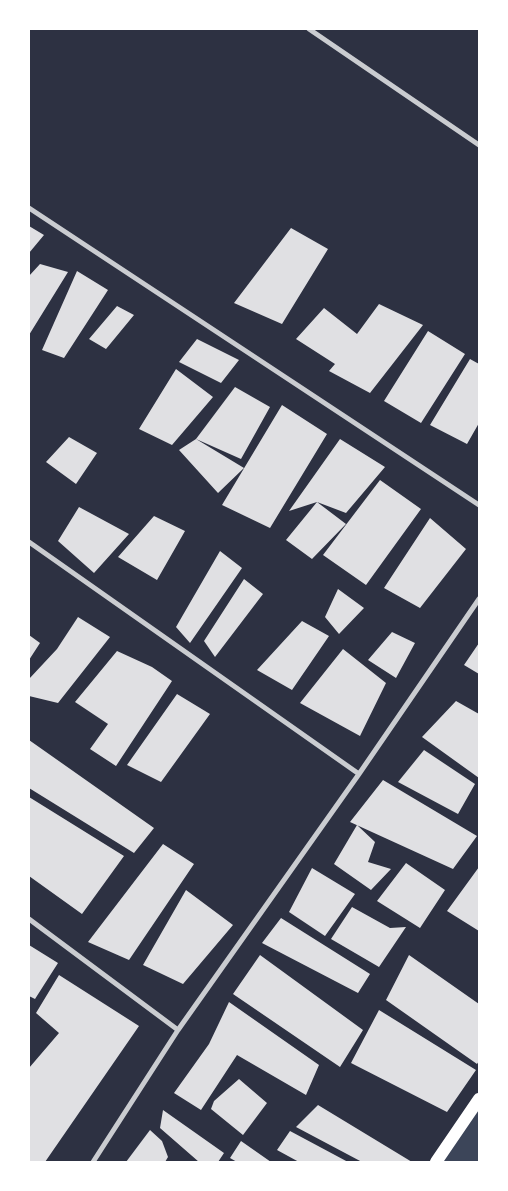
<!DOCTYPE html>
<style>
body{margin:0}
#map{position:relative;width:508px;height:1191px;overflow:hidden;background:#2d3142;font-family:"Libre Baskerville",serif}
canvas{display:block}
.frame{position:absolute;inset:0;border:30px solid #fff;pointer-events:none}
</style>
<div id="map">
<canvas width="508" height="1191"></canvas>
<div class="frame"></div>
</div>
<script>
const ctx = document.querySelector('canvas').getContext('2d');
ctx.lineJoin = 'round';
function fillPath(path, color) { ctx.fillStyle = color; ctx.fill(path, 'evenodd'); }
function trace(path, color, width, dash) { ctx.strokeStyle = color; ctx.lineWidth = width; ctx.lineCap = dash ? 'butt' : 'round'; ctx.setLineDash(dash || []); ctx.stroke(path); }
fillPath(new Path2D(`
 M479 1099V1162H436Z`), '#3c4559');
fillPath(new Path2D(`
 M29 226 44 235 29 253Z
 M291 228 328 249 282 324 234 303Z
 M40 264 68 272 29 335V276Z
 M77 271 108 290 64 358 42 350Z
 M379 304 423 325 370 393 329 371 335 364 296 339 324 308 357 334Z
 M117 306 134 315 106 349 89 339Z
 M428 331 465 354 421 423 384 401Z
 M197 339 239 360 221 383 179 362Z
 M470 359 479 364V423L467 444 430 425Z
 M176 369 213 397 172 445 139 429Z
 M235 387 270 407 241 459 196 439Z
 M282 405 327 434 270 528 222 505Z
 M69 437 97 453 76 484 46 462Z
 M196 439 244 468 218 493 179 450Z
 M340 439 385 467 346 513 317 502 289 511Z
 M380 480 421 509 366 585 323 555Z
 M317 502 346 524 312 559 286 540Z
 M79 507 129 534 94 573 58 541Z
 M154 516 185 531 157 580 118 557Z
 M430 518 466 549 420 608 384 588Z
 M220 551 242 568 190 643 176 627Z
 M244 579 263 594 215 657 204 641Z
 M338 589 364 608 339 634 325 617Z
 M78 617 110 637 58 703 29 696V679L57 649Z
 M302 621 329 636 292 690 257 670Z
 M392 632 415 643 396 678 368 660Z
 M29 635 40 643 29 660Z
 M479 643V674L464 665Z
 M343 649 386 683 360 736 300 703Z
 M117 651 152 667 172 681 116 766 90 749 108 724 75 702Z
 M177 694 210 714 161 782 127 765Z
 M456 701 479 714V778L422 737Z
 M29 740 154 828 134 853 29 788Z
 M424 750 475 784 458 814 398 782Z
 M383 780 477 836 453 869 350 822Z
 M29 797 124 856 82 914 29 876Z
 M357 825 375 842 368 862 391 869 371 890 334 864Z
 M163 844 194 864 129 960 88 942Z
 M406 863 445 890 420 928 377 901Z
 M479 867V931L447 911Z
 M312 868 355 894 325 936 289 912Z
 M186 890 233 925 183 984 143 965Z
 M352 907 390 928 406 927 379 967 331 939Z
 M281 918 370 974 358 993 262 943Z
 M29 945 58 963 35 999 29 996Z
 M260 955 363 1030 340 1067 233 994Z
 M409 955 479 1004V1061L477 1064 386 1000Z
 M59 975 139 1026 45 1162H29V1068L59 1033 36 1013Z
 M229 1002 319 1065 306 1095 237 1055 201 1110 174 1093 209 1044Z
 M379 1010 476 1070 447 1112 351 1063Z
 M239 1079 267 1103 243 1135 211 1109 214 1101Z
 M318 1105 412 1162H362L296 1127Z
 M163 1110 224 1153 218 1162H199L160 1128Z
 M150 1130 162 1141 168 1157 165 1162H126Z
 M290 1131 348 1162H299L277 1150Z
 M241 1141 271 1162H237L230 1158Z`), '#e0e0e3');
trace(new Path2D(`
 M309 29 479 145
 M29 208 479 505
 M29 542 359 774
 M29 919 178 1030
 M93 1162 178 1030 359 774 479 599`), '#caccd0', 5);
trace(new Path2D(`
 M436 1162 479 1099`), '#fff', 12);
</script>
